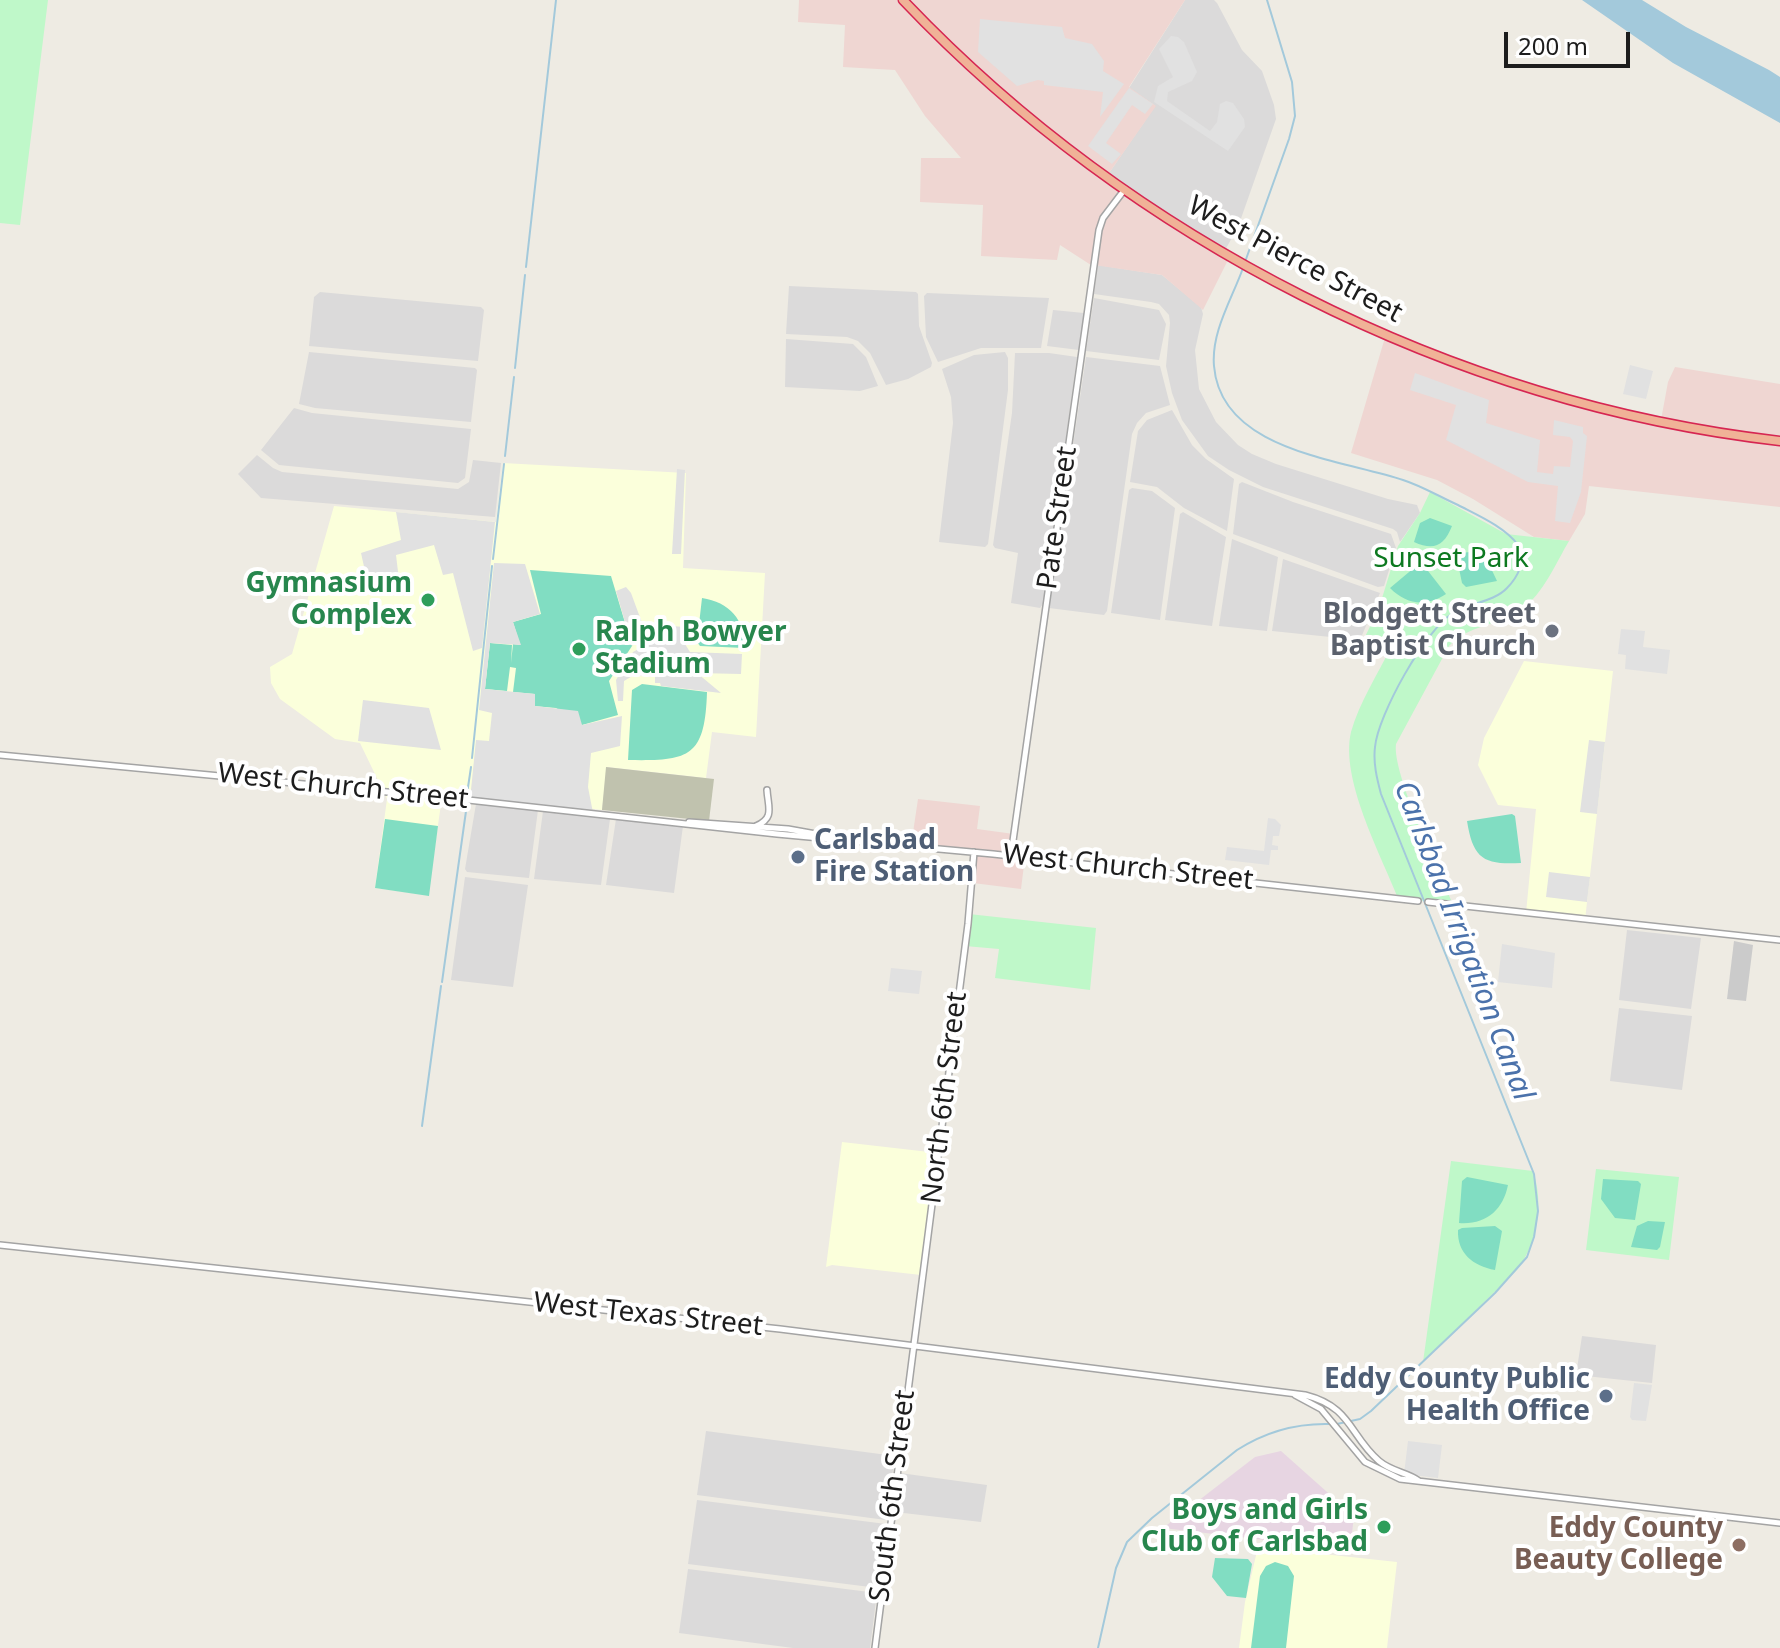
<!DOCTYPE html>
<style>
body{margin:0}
#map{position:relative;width:1780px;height:1648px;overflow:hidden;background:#eeebe3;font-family:"Noto Sans",sans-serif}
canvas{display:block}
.scale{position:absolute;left:1504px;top:32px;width:126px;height:36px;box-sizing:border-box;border:4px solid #1d1d1d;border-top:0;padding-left:10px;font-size:24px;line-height:28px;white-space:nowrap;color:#1d1d1d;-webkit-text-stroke:6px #fff;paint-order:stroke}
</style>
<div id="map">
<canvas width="1780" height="1648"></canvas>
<div class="scale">200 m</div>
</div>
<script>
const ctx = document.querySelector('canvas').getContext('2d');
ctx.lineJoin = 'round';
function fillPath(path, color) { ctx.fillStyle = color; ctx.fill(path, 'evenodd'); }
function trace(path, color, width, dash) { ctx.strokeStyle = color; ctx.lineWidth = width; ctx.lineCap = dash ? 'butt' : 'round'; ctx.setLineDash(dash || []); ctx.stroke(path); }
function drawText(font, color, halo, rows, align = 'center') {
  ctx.font = font + ' "Noto Sans",sans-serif'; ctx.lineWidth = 8; ctx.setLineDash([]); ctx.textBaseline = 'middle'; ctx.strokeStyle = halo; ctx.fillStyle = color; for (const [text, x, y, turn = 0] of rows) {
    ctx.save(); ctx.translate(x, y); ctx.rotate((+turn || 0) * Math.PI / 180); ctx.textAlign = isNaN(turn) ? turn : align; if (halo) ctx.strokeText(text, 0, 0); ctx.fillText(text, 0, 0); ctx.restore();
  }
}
fillPath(new Path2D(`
 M1185 0H1214L1217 3 1242 50 1262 71 1274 105 1276 119 1238 227 1224 252 1107 176 1155 106 1129 88Z
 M1098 265 1162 275 1201 307 1203 314 1195 350 1199 389 1216 422 1238 445 1252 454 1276 464 1388 499 1417 505 1420 513 1400 542 1397 532 1393 529 1263 487 1229 470 1208 456 1182 420 1172 393 1166 366 1170 323 1169 315 1159 304 1151 302 1094 294Z
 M789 286 916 292 918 294 919 326 932 363 931 367 908 379 886 385 870 353 858 341 847 337 786 334Z
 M320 292 481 307 484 310 478 361 309 346 314 297Z
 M927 293 1049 298 1041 348H981L938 362 926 337 924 296Z
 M1094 298 1159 310 1166 324 1159 360 1086 351Z
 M1053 310 1084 313 1079 350 1047 346Z
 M786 339 853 344 866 357 878 386 860 391 785 387Z
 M309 352 475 368 477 370 471 422 315 408 299 404Z
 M1005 352 1008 358V390L988 544 985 547 939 542 953 423 951 397 942 369 974 355Z
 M1015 353H1049L1077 357 1043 604 1040 608 1011 603 1018 553 995 548 993 545 1012 413Z
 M1086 357 1160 366 1170 405 1146 413 1137 423 1132 434 1107 611 1104 615 1049 608Z
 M294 408 312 413 471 429 465 478 458 483 279 465 261 450Z
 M1172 410 1192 445 1206 459 1234 479 1227 531 1184 508 1157 487 1130 482 1138 431 1147 420Z
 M257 455 273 468 282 472 458 489 469 482 473 460 501 463 495 517 261 498 238 474Z
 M1242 482 1293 502 1391 534 1396 548 1384 586 1378 587 1233 534 1239 484Z
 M1132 488 1152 491 1175 508 1160 620 1111 613 1129 490Z
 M1183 512 1226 537 1212 626 1165 620 1180 514Z
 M1232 539 1278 557 1267 631 1219 626Z
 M1283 559 1380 593 1360 640 1272 631Z
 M476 804 538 810 529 878 467 872 465 869Z
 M543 811 610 819 601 885 534 879Z
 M616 819 683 826 674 893 606 885Z
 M465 877 528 885 513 987 451 980Z
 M1627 930 1701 938 1691 1009 1619 1000Z
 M1619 1008 1692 1016 1682 1090 1610 1081Z
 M1582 1336 1656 1345 1652 1383 1576 1375Z
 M706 1431 895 1456 886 1520 697 1495Z
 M900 1473 987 1485 981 1522 895 1512Z
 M697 1500 886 1524 878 1588 688 1564Z
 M688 1569 877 1593 870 1648H793L679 1633Z`), '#dbdada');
fillPath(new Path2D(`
 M799 0H1185L1129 87 1156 106 1107 176 1230 256 1203 310 1162 275 1094 265V267L1060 245 1057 260 981 256 983 205 920 202 921 158H961L925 116 895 70 843 67 845 25 798 22Z
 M1386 334 1490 374 1661 420 1668 382 1675 367 1780 384V507L1589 486 1585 514 1569 541 1534 537 1473 499 1437 480 1351 453Z
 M918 799 980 806 977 829 1014 834 1011 855 1025 857 1021 889 973 883 974 852 911 846Z`), '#efd6d2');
fillPath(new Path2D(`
 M1281 1451 1354 1516 1350 1550 1163 1528 1255 1457Z`), '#e7d5e2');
fillPath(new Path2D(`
 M503 463 686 473 683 568 765 573 756 737 712 732 706 778 607 767 602 810 443 790 428 895 375 888 387 799 360 743 335 739 280 699 271 683 270 667 292 654 334 506 496 522Z
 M1524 661 1613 671 1585 920 1526 913 1536 809 1498 805 1478 765 1484 738Z
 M842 1142 938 1153 921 1275 832 1265 826 1267Z
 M1258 1547 1397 1562 1387 1648H1239L1245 1602Z`), '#fbffdb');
fillPath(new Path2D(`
 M1734 941 1753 945 1746 1001 1727 999Z`), '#cbcbcb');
fillPath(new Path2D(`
 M606 767 714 779 709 821 602 810Z`), '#c0c2ae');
fillPath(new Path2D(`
 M0 0H48L20 225 0 223Z
 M1430 492 1506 534 1569 541C1556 563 1543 594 1522 609 1500 625 1468 625 1449 646L1396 744C1392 773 1439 872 1453 904L1398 898C1380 853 1340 779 1351 732 1359 703 1378 674 1391 647L1362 643 1379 608 1398 546 1420 513Z
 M969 914 1096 928 1090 990 995 978 999 949 965 946Z
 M1451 1161 1533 1171C1544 1204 1538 1242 1517 1270L1423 1362Z
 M1596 1169 1679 1177 1669 1260 1586 1250Z`), '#bff8c9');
fillPath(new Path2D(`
 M1430 518 1452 526C1444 546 1434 551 1414 542L1420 523Z
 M1469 552 1488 562 1497 581 1466 587 1462 583 1456 554Z
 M1421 562 1446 594C1426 607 1407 605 1390 588Z
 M530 570 611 576 632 646 609 681 618 715 582 725 556 708 534 706 535 694 513 692 516 668 510 667 507 691 485 689 490 643 512 645 511 663 513 644 520 645 513 622 541 614Z
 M702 598C729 602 746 620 744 648L700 646 697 642Z
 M642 684 707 692C705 758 689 761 628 760L632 690Z
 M1512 814 1515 816 1521 863C1484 865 1473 859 1467 821Z
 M385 819 438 826 429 896 375 888Z
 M1467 1177 1508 1185C1503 1210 1486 1225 1459 1223L1462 1181Z
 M1603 1179 1638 1181 1641 1184 1635 1220 1615 1218 1601 1199Z
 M1648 1221 1665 1222 1660 1247 1657 1250 1631 1247 1637 1226Z
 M1495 1226 1502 1231 1495 1270C1473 1266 1457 1253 1458 1230L1462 1228Z
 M1215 1558 1248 1559 1252 1564 1246 1598 1227 1596 1212 1577Z
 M1275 1562 1288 1566 1294 1576 1286 1648H1251L1260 1576 1266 1566Z`), '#81ddc2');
fillPath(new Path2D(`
 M980 19 1062 27 1065 38 1092 44 1104 61 1103 71 1124 84 1100 117 1103 92 1044 85V81L1038 80 1017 86 978 52Z
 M1171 36 1178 37 1184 42 1197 72 1192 81 1168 92 1167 101 1210 131 1217 122 1220 104 1226 101 1233 103 1244 119 1245 127 1228 151 1154 102 1158 86 1173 77 1159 49Z
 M1129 88 1153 104 1145 114 1132 105 1106 143 1121 154 1112 164 1088 146Z
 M1630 365 1653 371 1646 399 1623 394Z
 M1415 373 1489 400 1486 423 1540 440 1537 472 1553 474 1554 466 1570 467 1573 441 1570 437 1553 435 1554 420 1583 427V433L1587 436 1581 492 1570 523 1555 521 1558 486 1528 482 1446 440 1456 405 1410 390Z
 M677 469 685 470 681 554H672Z
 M396 512 495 522 482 648 473 651 453 573 443 575 434 545 396 555 399 580 369 589 361 553 401 540Z
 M494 563 525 564 540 614 513 622 521 645 490 643 485 689 535 694V706L578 711 582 725 622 716 620 746 591 753 588 787 593 813 470 800 476 740 489 741 492 713 479 710Z
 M626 587 631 593 645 631 632 646 616 591Z
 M670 626 686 627 685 644 690 652 742 654 741 674 697 673 721 693 661 686 660 683H655V677L634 675 624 681 623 701H618L616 680 633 652 655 640 662 644Z
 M1621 629 1645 631 1643 647 1670 650 1667 674 1625 669 1626 655 1618 654Z
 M363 700 429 708 441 750 358 741Z
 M1589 740 1605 742 1597 814 1580 812Z
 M1268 818 1275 819 1281 825 1279 836H1273L1272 845 1278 846V850H1271L1269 865 1225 860 1227 847 1264 851Z
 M1549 872 1590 877 1587 902 1546 897Z
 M1502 944 1555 953 1552 988 1498 982Z
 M891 968 922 971 919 994 888 991Z
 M1634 1383 1652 1385 1646 1421 1632 1420 1630 1417Z
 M1408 1441 1442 1445 1438 1478 1404 1474Z`), '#e1e1e1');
fillPath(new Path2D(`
 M1582 0H1642L1686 27 1769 70 1780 77V123L1673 63Z`), '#a3c9db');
trace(new Path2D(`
 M1245 262 1289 139 1295 116 1292 82 1267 0
 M526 267 556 0
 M1243 268C1232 299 1211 332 1214 366 1221 451 1340 459 1403 480 1422 486 1440 497 1458 505 1477 515 1505 527 1518 545 1528 559 1517 578 1507 588 1494 602 1469 603 1453 613 1425 630 1378 715 1375 747 1373 763 1377 779 1381 794L1534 1174 1538 1211 1534 1237 1527 1257 1495 1293 1371 1411 1360 1419 1337 1424
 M515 368 525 275
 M505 456 514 377
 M493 559 504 464
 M472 758 492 566
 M467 794 471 767
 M442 982 467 804
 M422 1126 441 986
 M1098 1648 1116 1568 1127 1542 1152 1518 1237 1450C1265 1432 1296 1423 1330 1424`), '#a3c9db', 2);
const tertiary = new Path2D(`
 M0 755 450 798 777 834 993 854 1418 901
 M689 822 788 829 838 838
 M756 826C775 818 768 807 767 790
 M1011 855 1099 230 1103 218 1125 189
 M1428 902 1780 940
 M0 1245 780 1329 1305 1395C1352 1407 1349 1435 1379 1461 1392 1472 1407 1472 1419 1481
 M1295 1395 1321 1409 1365 1462 1400 1479 1780 1523
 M875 1648 968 924 974 852`);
const trunk = new Path2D(`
 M903 0C1131 240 1450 403 1780 441`);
trace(tertiary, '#a4a4a4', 8);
trace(trunk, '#d62652', 11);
trace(tertiary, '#fff', 5);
trace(trunk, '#f0b297', 8);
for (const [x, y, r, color] of [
 [428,600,8,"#2e9e5b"],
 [1552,631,8,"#6b7280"],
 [579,649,8,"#2e9e5b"],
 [798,857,8,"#5c6f8a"],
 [1606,1396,8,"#5c6f8a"],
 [1384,1527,8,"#2e9e5b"],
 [1739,1545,8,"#8d6e63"]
]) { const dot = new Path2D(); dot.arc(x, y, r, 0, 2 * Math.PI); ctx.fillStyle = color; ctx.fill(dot); trace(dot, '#fff', 3); }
drawText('28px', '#1d1d1d', '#fff', [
 ["West Pierce Street",1295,260,28],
 ["Pate Street",1058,518,-82],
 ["West Church Street",343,787,6],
 ["West Church Street",1128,868,6],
 ["North 6th Street",945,1098,-83],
 ["West Texas Street",648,1315,6],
 ["South 6th Street",893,1496,-83]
]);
drawText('28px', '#0d7920', '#fff', [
 ["Sunset Park",1451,559]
]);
drawText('bold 28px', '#27864d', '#fff', [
 ["Gymnasium",412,584],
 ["Complex",412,616],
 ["Ralph Bowyer",595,633,"left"],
 ["Stadium",595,665,"left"],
 ["Boys and Girls",1368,1511],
 ["Club of Carlsbad",1368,1543]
], 'right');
drawText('bold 28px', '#5b616d', '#fff', [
 ["Blodgett Street",1536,615],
 ["Baptist Church",1536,647]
], 'right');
drawText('bold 28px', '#4e5e75', '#fff', [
 ["Carlsbad",814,841],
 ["Fire Station",814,873],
 ["Eddy County Public",1590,1380,"right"],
 ["Health Office",1590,1412,"right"]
], 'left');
drawText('bold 28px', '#785e54', '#fff', [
 ["Eddy County",1723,1529],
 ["Beauty College",1723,1561]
], 'right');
drawText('italic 30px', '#4b72ab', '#fff', [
 ["Carlsbad Irrigation Canal",1463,941,69]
]);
</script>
